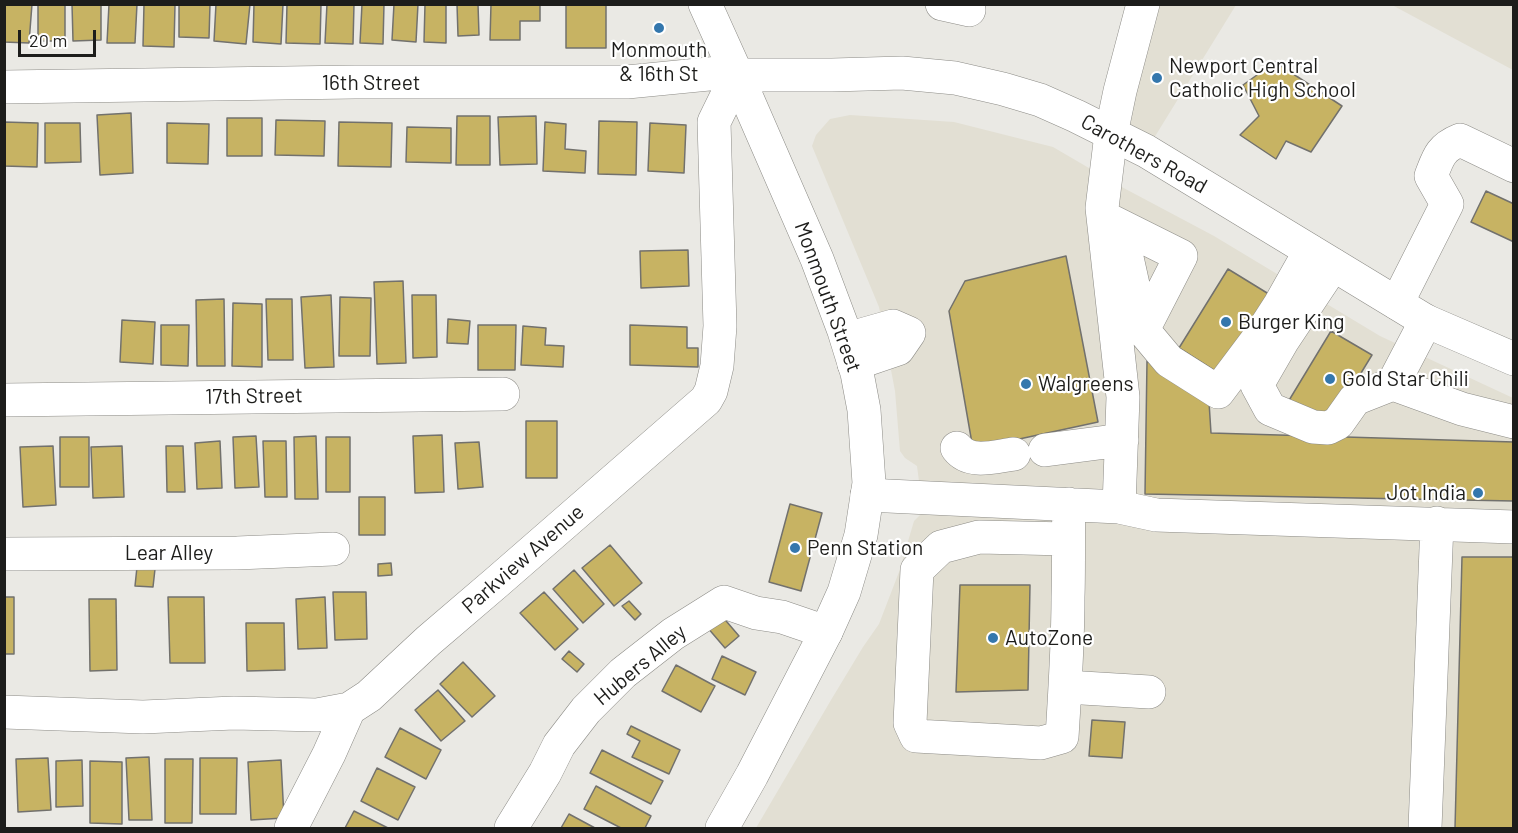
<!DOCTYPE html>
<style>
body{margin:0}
#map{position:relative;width:1518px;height:833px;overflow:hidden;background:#eae9e4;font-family:Barlow,sans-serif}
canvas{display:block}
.frame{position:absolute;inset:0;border:6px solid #1d1d1b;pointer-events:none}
.scale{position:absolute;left:18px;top:30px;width:78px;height:27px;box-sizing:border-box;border:3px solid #1d1d1b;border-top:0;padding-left:8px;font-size:18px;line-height:21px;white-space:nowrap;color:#1d1d1b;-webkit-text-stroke:4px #fff;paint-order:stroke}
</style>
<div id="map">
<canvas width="1518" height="833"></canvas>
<div class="frame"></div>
<div class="scale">20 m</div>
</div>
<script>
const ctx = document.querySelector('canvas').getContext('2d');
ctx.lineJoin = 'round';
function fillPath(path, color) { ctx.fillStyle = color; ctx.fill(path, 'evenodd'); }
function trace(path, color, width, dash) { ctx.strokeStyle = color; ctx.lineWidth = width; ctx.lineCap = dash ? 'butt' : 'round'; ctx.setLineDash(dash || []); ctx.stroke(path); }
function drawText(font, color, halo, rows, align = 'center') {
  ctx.font = font + ' Barlow,sans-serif'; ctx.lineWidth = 4.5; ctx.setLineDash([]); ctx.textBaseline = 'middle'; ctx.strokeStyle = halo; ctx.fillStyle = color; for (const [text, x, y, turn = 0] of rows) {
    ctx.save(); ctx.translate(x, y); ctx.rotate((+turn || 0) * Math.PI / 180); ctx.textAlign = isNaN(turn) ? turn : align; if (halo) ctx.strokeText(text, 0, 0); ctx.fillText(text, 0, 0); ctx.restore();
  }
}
fillPath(new Path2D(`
 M1143 5H1236L1146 151 1112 134Z
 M1392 5H1513V70Z
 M850 115 954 122 1053 147 1118 185 1214 236 1380 336 1513 398V828H756L831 700 863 647 879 624 899 572 914 521 923 512 917 466 905 458 900 451 895 391 879 307 812 146 816 135 830 119Z`), '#e2dfd3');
const building = new Path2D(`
 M4 4H32L29 43 4 42Z
 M38 4H65V41H38Z
 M72 4H101V40L73 41Z
 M109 4H137L135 43H107Z
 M144 4 175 5 174 47 143 46Z
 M179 4H210L209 38 179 37Z
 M216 4H250L246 44 214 41Z
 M254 4H283L281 44 253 42Z
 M287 4H321L320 44 286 43Z
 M327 4H354L353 44 325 43Z
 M362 4H384L383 44 360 43Z
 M394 4H418L416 42 392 40Z
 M425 4H454L446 5V43L424 42Z
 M457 4H478L479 35 458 36Z
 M491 4H540V21H520V40H490Z
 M566 4H606V48H566Z
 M1275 62 1342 106 1311 152 1286 141 1276 159 1240 135 1259 116 1243 85Z
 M131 113 133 173 100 175 97 115Z
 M457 116H490V165H456Z
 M536 116 537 164 500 165 498 117Z
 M227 118H262V156H227Z
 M276 120 325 121 324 156 275 155Z
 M599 121 637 122 636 175 598 174Z
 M4 122 38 123 37 167 4 166Z
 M339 122 392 123 391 167 338 166Z
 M545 122 566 124 565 149 586 151 585 173 543 171Z
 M45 123H80L81 162 45 163Z
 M167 123 209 124 208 164 167 163Z
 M650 123 686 125 684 173 648 171Z
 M407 127 451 128V163L406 162Z
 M1486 191 1514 204V242L1471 222Z
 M688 250 689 286 641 288 640 251Z
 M1066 256 1098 422 973 449 949 311 965 281Z
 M1228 269 1272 296 1223 376 1179 348Z
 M403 281 406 363 377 364 374 282Z
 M331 295 334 367 305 368 301 297Z
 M412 295H436L437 357 413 358Z
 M340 297 371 298 370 356H339Z
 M224 299 225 366H197L196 300Z
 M266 299H292L293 360H268Z
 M233 303 262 304V367L232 366Z
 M448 319 470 321 468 344 447 343Z
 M122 320 155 322 153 364 120 362Z
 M161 325H189L188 366 161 365Z
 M478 325H516L515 370H478Z
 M630 325 687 327V348H698V367L630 365Z
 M523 326 546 328 545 345 564 346 563 367 521 365Z
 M1331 331 1372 355 1328 427 1288 402Z
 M1147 361 1209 402 1211 433 1514 442V501L1145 494Z
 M526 421H557V478H526Z
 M442 435 444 492 415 493 413 436Z
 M256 436 259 487 235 488 233 437Z
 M316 436 318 499H295L294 437Z
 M60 437H89V487H60Z
 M326 437H350V492H326Z
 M220 441 222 488 197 489 195 443Z
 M263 441H286L287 497H265Z
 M479 442 483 487 458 489 455 443Z
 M53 446 56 505 23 507 20 447Z
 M122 446 124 497 93 498 91 447Z
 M166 446H183L185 492H167Z
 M359 497H385V535H359Z
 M790 504 822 513 801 591 769 582Z
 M610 545 642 583 614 606 582 568Z
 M1462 557H1514V828H1455Z
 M391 563 392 575 378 576V564Z
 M137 567 155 569 153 587 135 586Z
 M574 570 604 604 583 623 553 589Z
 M960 585H1030L1028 690 956 692Z
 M333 592H366L367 639 335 640Z
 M544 592 578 629 555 650 520 613Z
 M4 597H14V654H4Z
 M168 597H204L205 663H170Z
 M325 597 327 648 298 649 296 599Z
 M89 599H116L117 670 90 671Z
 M629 601 641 614 635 620 622 606Z
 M721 615 739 636 725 648 707 627Z
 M246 623H284L285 670 247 671Z
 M569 651 584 664 577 672 562 659Z
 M722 656 756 672 745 695 712 679Z
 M463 662 495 696 472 717 440 684Z
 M676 665 715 686 701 712 662 691Z
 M438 690 465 721 441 741 415 710Z
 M1092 720 1125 722 1122 758 1089 756Z
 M631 726 680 750 669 774 632 757 640 741 627 734Z
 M400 728 441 750 426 779 385 757Z
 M602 750 663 781 651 804 590 773Z
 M149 757 152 820H129L126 758Z
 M48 758 51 810 18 812 16 759Z
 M200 758H237L236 814H200Z
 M165 759H193L192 823H165Z
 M82 760 83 806 56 807V761Z
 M281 760 284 818 251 820 248 762Z
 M90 761 122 762V824L90 823Z
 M377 768 415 787 398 820 361 801Z
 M596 786 651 816 645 828H621L584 809Z
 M354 811 388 828H345Z
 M569 814 595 828H561Z`);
fillPath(building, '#c7b363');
trace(building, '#72716d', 1.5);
const minor = new Path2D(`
 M942 4 969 10
 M4 87 355 82H627L729 72 737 75 714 122 720 326 717 366 711 391 706 400 497 582 428 641 369 696 349 709 317 715 234 713 143 717 4 712
 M1107 219 1181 256 1143 330
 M1124 244 1143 330 1169 361 1218 392 1257 340 1279 306 1310 251
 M1333 265 1283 340 1257 385 1270 409 1313 427 1328 428 1338 423 1355 399 1393 384 1426 321
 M1397 303 1447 204 1431 176C1438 158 1440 148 1460 140L1514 166
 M847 339 893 326 909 333 898 349 854 364
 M1393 384 1462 409 1514 422
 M4 400 503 394
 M957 448C970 465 996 456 1014 454
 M1045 450 1122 440
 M867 495 1119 507 1156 515 1514 527
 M1119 507 1123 397 1102 208 1111 134 1120 91 1143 4
 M1067 539 979 537 941 547 917 570 910 723 916 736 1041 743 1062 737C1065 690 1068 644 1068 597 1069 566 1068 535 1069 504
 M4 554 237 553 333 549
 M1066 687 1149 692
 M291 828 329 754 349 709
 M511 828 545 773 559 745 586 710 623 673 673 634 724 602 756 613 782 617 826 632
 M1425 828 1437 523`);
const major = new Path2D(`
 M705 4 737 75 817 259 844 331 857 373 864 410 869 483 861 535 844 592 826 632 752 775 722 828
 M737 75H832L902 73 955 78 1003 89 1040 100 1076 116 1146 151 1426 321 1514 359`);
trace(minor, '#8c8b86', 34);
trace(major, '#8c8b86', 34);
trace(minor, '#fff', 33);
trace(major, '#fff', 33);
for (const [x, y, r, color] of [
 [659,28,6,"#3477ad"],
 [1157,78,6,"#3477ad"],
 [1226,322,6,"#3477ad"],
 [1330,379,6,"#3477ad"],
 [1026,384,6,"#3477ad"],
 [1478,493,6,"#3477ad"],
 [795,548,6,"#3477ad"],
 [993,638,6,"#3477ad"]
]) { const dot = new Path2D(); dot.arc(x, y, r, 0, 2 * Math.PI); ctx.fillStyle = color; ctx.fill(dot); trace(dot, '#fff', 2); }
drawText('21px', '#1d1d1b', '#fff', [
 ["Monmouth",659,50,"center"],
 ["& 16th St",659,74,"center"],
 ["Newport Central",1169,66],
 ["Catholic High School",1169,90],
 ["Burger King",1238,322],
 ["Gold Star Chili",1342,379],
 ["Walgreens",1038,384],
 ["Jot India",1466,493,"right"],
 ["Penn Station",807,548],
 ["AutoZone",1005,638]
], 'left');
drawText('21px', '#1d1d1b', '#fff', [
 ["16th Street",371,83],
 ["Carothers Road",1144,154,29],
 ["Monmouth Street",828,297,70],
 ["17th Street",254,396,-1],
 ["Lear Alley",169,553],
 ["Parkview Avenue",523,559,-41],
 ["Hubers Alley",640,665,-40]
]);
</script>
